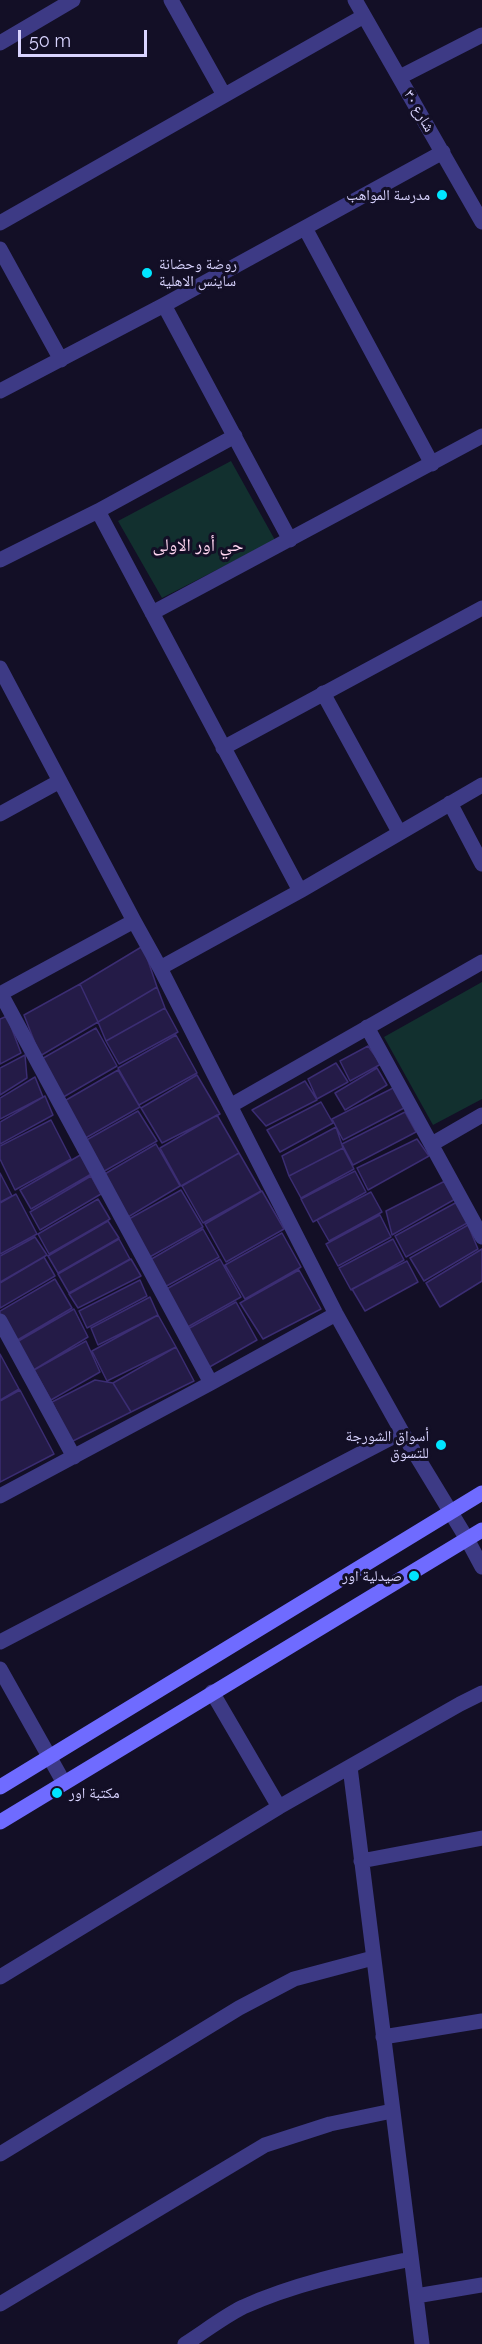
<!DOCTYPE html>
<meta charset="utf-8">
<style>
body{margin:0}
#map{position:relative;width:482px;height:2344px;overflow:hidden;background:#130f26;font-family:Raleway,sans-serif}
canvas{display:block}
.scale{position:absolute;left:18px;top:30px;width:129px;height:27px;box-sizing:border-box;border:3px solid #d9d4ff;border-top:0;padding-left:8px;font-size:18px;line-height:21px;white-space:nowrap;color:#d9d4ff;-webkit-text-stroke:4px #130f26;paint-order:stroke}
</style>
<div id="map">
<canvas width="482" height="2344"></canvas>
<div class="scale">50 m</div>
</div>
<script>
const ctx = document.querySelector('canvas').getContext('2d');
ctx.lineJoin = 'round';
function fillPath(path, color) { ctx.fillStyle = color; ctx.fill(path, 'evenodd'); }
function trace(path, color, width, dash) { ctx.strokeStyle = color; ctx.lineWidth = width; ctx.lineCap = dash ? 'butt' : 'round'; ctx.setLineDash(dash || []); ctx.stroke(path); }
function drawText(font, color, halo, rows, align = 'center') {
  ctx.font = font + ' Raleway,"Noto Naskh Arabic",sans-serif'; ctx.lineWidth = 6; ctx.setLineDash([]); ctx.textBaseline = 'middle'; ctx.strokeStyle = halo; ctx.fillStyle = color; for (const [text, x, y, turn = 0] of rows) {
    ctx.save(); ctx.translate(x, y); ctx.rotate((+turn || 0) * Math.PI / 180); ctx.textAlign = isNaN(turn) ? turn : align; if (halo) ctx.strokeText(text, 0, 0); ctx.fillText(text, 0, 0); ctx.restore();
  }
}
fillPath(new Path2D(`
 M231 461 275 540 162 598 118 521Z
 M482 982V1099L433 1125 384 1037Z`), '#12302f');
const building = new Path2D(`
 M143 946 157 987 98 1022 80 984Z
 M80 984 98 1022 40 1056 24 1015Z
 M157 987 165 1008 106 1041 98 1022Z
 M165 1008 178 1032 119 1064 106 1041Z
 M7 1016 21 1053 0 1064V1019Z
 M96 1028 117 1066 60 1099 38 1061Z
 M176 1035 197 1073 139 1105 118 1068Z
 M368 1046 381 1064 350 1081 340 1061Z
 M25 1055 27 1078 0 1095V1068Z
 M336 1063 348 1082 317 1099 308 1079Z
 M377 1068 387 1085 345 1110 335 1093Z
 M118 1070 140 1107 82 1140 61 1103Z
 M197 1075 220 1114 162 1143 141 1108Z
 M35 1077 43 1097 0 1119V1098Z
 M305 1081 317 1100 266 1126 252 1110Z
 M395 1087 406 1107 343 1140 332 1119Z
 M45 1096 53 1115 0 1144V1122Z
 M321 1102 333 1123 280 1152 267 1130Z
 M138 1111 157 1141 101 1173 83 1142Z
 M405 1112 416 1132 353 1165 342 1144Z
 M217 1115 239 1153 181 1186 160 1148Z
 M51 1120 71 1159 15 1190 0 1159V1146Z
 M336 1127 343 1148 289 1176 282 1156Z
 M417 1139 429 1156 368 1190 357 1168Z
 M156 1144 180 1186 128 1217 103 1175Z
 M343 1148 354 1169 301 1198 289 1176Z
 M239 1153 261 1191 203 1223 182 1186Z
 M82 1154 93 1173 31 1209 20 1190Z
 M355 1171 366 1192 313 1222 301 1199Z
 M0 1173 12 1196 0 1202Z
 M91 1176 101 1194 40 1230 30 1212Z
 M445 1181 457 1198 392 1235 386 1211Z
 M181 1190 203 1227 148 1258 127 1220Z
 M262 1191 284 1229 226 1262 205 1224Z
 M371 1192 382 1212 329 1241 317 1220Z
 M16 1194 37 1234 0 1254V1203Z
 M98 1199 110 1219 49 1254 38 1234Z
 M457 1202 469 1222 406 1257 395 1236Z
 M380 1215 391 1237 338 1266 326 1244Z
 M108 1221 119 1238 58 1273 48 1256Z
 M468 1225 478 1249 424 1281 410 1258Z
 M203 1229 219 1257 163 1288 148 1261Z
 M282 1233 301 1267 245 1299 225 1265Z
 M35 1237 47 1255 0 1282V1256Z
 M119 1239 130 1259 69 1293 58 1274Z
 M393 1239 404 1260 351 1290 339 1268Z
 M482 1249V1281L440 1307 426 1283Z
 M44 1257 55 1276 0 1308V1283Z
 M131 1259 141 1276 78 1308 69 1294Z
 M220 1259 241 1297 184 1329 163 1291Z
 M407 1261 418 1282 365 1311 352 1289Z
 M299 1270 321 1309 263 1339 240 1303Z
 M55 1279 72 1308 14 1342 0 1318V1311Z
 M140 1280 147 1296 87 1328 79 1311Z
 M150 1297 158 1315 98 1345 91 1328Z
 M236 1302 257 1340 206 1369 186 1330Z
 M74 1309 88 1337 32 1371 15 1343Z
 M158 1315 176 1347 107 1381 92 1351Z
 M86 1341 100 1372 51 1400 34 1370Z
 M176 1347 194 1381 131 1412 113 1383Z
 M0 1354 19 1389 0 1400Z
 M95 1380 113 1383 131 1412 71 1442 52 1402Z
 M20 1390 54 1454 0 1482V1401Z`);
fillPath(building, '#241b47');
trace(building, '#3b2d73', 1.5);
trace(new Path2D(`
 M171 0 224 95
 M355 0 482 222
 M0 43 73 0
 M400 77 482 35
 M0 223 364 16
 M305 228 432 464
 M0 249 61 360
 M164 305 290 540
 M0 391 164 305 443 152
 M98 511 300 891
 M0 560 98 511 235 436
 M152 613 482 436
 M0 668 134 921 160 968 336 1314 402 1432 467 1539 482 1567
 M323 693 399 832
 M223 748 482 608
 M450 803 482 864
 M0 814 60 781
 M160 968 300 891 482 785
 M0 994 134 921
 M1 994 211 1383
 M367 1027 482 1237
 M230 1106 482 962
 M432 1144 482 1115
 M0 1321 74 1457
 M0 1496 211 1383 336 1314
 M0 1642 402 1432
 M0 1669 64 1783
 M212 1692 279 1807
 M350 1767 422 2344
 M361 1861 482 1838
 M0 1977 279 1807 460 1704 482 1693
 M383 2037 482 2021
 M0 2154 239 2008 294 1979 373 1958
 M416 2296 482 2285
 M0 2304 265 2145 330 2124 392 2111
 M185 2344C204 2332 223 2317 243 2307 296 2283 355 2271 411 2259`), '#3d3a85', 15);
trace(new Path2D(`
 M0 1787 482 1493
 M0 1822 482 1530`), '#6f6bff', 15);
for (const [x, y, r, color] of [
 [442,195,6,"#00e5ff"],
 [147,273,6,"#00e5ff"],
 [441,1445,6,"#00e5ff"],
 [414,1576,6,"#00e5ff"],
 [57,1793,6,"#00e5ff"]
]) { const dot = new Path2D(); dot.arc(x, y, r, 0, 2 * Math.PI); ctx.fillStyle = color; ctx.fill(dot); trace(dot, '#130f26', 2); }
drawText('15px', '#d9d4ff', '#130f26', [
 ["شارع ٣٠",419,111,60]
]);
drawText('15px', '#d9d4ff', '#130f26', [
 ["مدرسة المواهب",430,195],
 ["روضة وحضانة",159,264,"left"],
 ["ساينس الاهلية",159,281,"left"],
 ["أسواق الشورجة",429,1436],
 ["للتسوق",429,1453],
 ["صيدلية اور",402,1576],
 ["مكتبة اور",69,1793,"left"]
], 'right');
drawText('18px', '#ffd6f0', '#130f26', [
 ["حي أور الاولى",198,546]
]);
</script>
